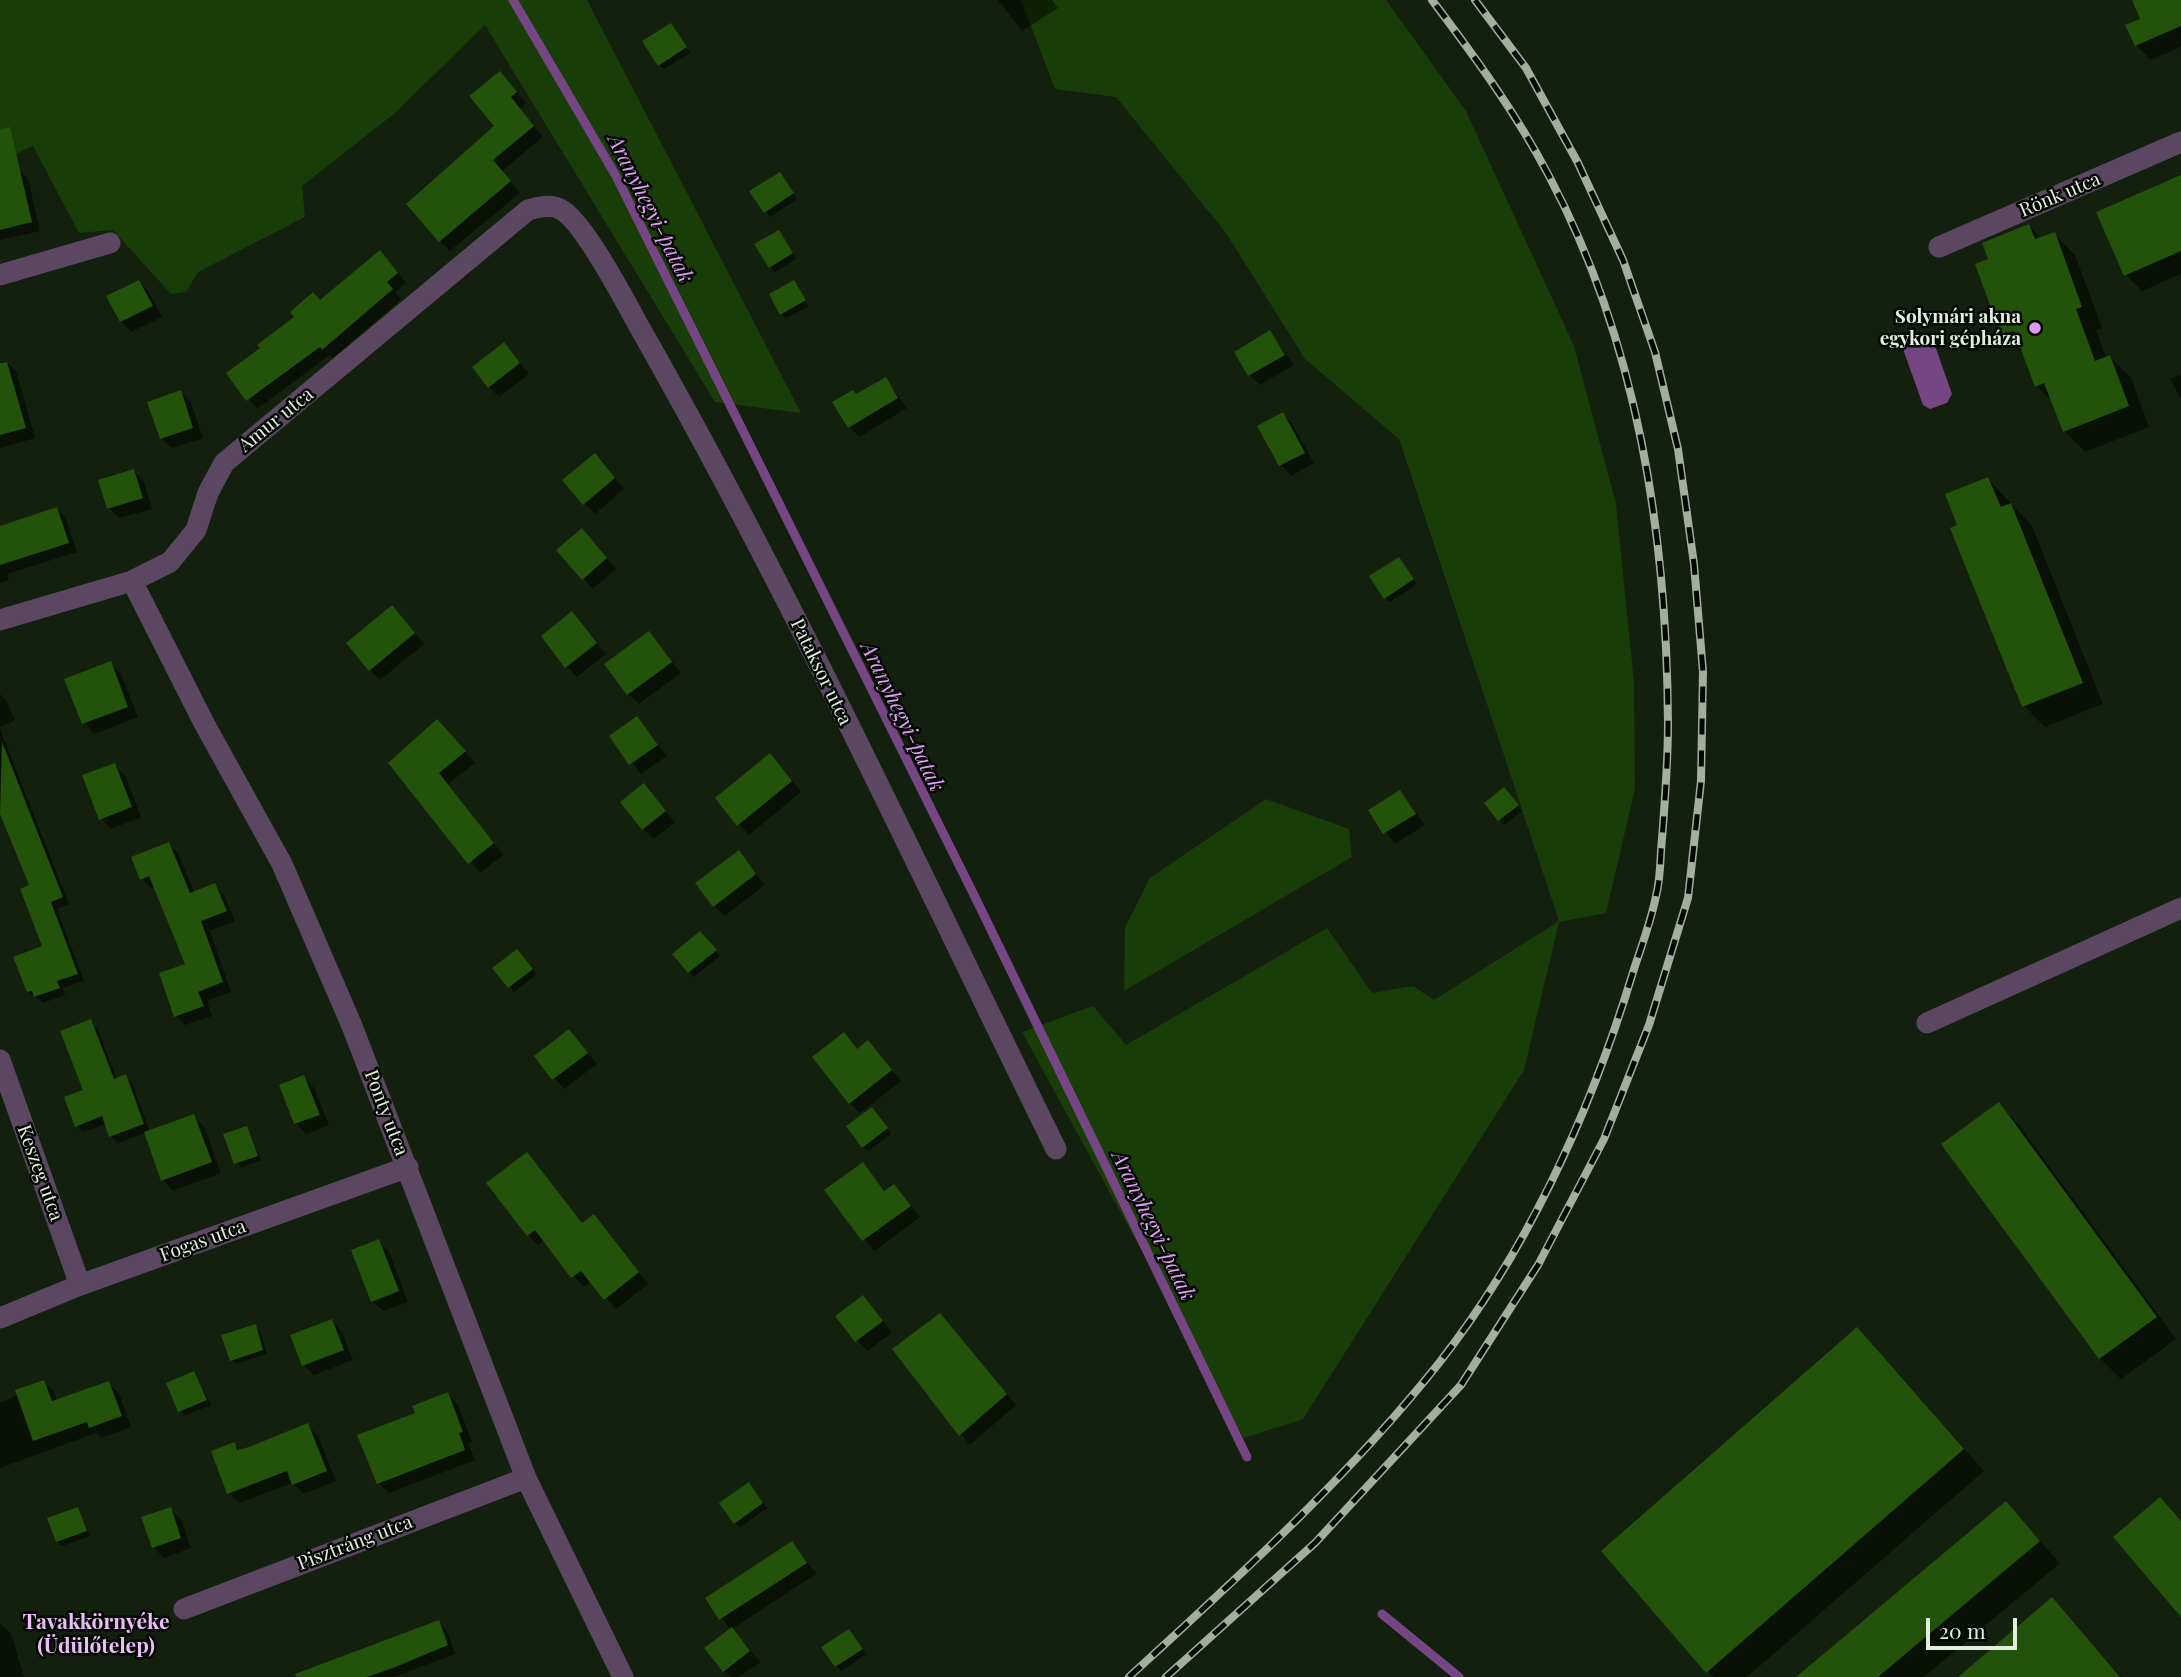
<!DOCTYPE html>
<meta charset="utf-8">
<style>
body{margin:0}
#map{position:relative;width:2181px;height:1677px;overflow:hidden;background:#12200d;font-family:"Playfair Display",serif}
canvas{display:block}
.scale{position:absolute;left:1926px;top:1618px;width:91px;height:32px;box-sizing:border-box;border:4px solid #e3ede0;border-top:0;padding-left:9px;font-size:21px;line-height:24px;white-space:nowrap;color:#e3ede0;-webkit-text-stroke:5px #040803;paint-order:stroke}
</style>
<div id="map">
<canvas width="2181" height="1677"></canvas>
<div class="scale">20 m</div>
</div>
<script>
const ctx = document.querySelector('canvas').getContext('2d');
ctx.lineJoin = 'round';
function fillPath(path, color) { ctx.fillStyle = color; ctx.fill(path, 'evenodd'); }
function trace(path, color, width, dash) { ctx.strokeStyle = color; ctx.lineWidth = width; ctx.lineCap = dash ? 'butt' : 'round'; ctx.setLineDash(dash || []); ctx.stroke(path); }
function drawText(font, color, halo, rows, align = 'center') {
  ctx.font = font + ' "Playfair Display",serif'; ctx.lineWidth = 5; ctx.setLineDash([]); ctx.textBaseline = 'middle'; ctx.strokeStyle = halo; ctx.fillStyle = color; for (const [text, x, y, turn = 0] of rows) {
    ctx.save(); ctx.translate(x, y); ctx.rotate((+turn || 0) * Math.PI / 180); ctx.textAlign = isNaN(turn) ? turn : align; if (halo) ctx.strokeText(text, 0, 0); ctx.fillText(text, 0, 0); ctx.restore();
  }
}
fillPath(new Path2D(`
 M0 0H587L801 413 715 402 485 25 395 113 302 186 305 217 198 272 186 292 171 294 113 230 79 233 33 146 0 162Z
 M1021 0H1386L1466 111 1574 346 1616 504 1634 682 1635 789 1606 913 1559 922 1524 1070 1303 1419 1244 1438 1022 1032 1093 1006 1126 1045 1327 928 1372 993 1413 986 1434 1000 1559 921 1399 439 1305 359 1226 233 1116 97 1055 89Z
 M1266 799 1349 829 1352 857 1124 991 1125 927 1150 878Z`), '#193d08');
fillPath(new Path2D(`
 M1926 336 1933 340 1952 394 1947 403 1930 409 1923 405 1903 349 1907 342Z`), '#754584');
fillPath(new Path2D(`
 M998 0H1052L1058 8 1022 31Z
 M2134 0H2181V47L2151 60 2136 45 2142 19Z
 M675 30 690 53 664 69 659 65Z
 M510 84 526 103 520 109 543 137 502 171 520 193 450 251 440 241 496 127Z
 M19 170 28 179 40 231 0 240V174Z
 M784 178 797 199 770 217 765 212Z
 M2181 178V274L2142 291 2126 275Z
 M2029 226 2041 239 2054 234 2075 255 2102 328 2096 330 2106 358 2110 357 2131 378 2149 427 2085 452 2064 431 2054 403 2036 386 2025 356 2003 334Z
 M783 237 796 259 775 272 770 267Z
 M389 262 406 283 395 292 401 299 333 358 330 355 257 409 228 373 320 301Z
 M139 282 149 292 162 317 131 332 121 321Z
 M793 282 809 306 786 318 781 314Z
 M1270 333 1294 365 1260 385 1249 375Z
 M504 345 529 374 499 397 489 387Z
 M6 361 16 371 35 438 0 448V362Z
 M2181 374V399L2170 379Z
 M885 379 907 408 860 437 849 427 857 396Z
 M181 392 191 403 203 438 172 448 161 438Z
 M1283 414 1293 425 1314 463 1291 476 1281 465 1260 427Z
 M595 455 624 489 595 514 585 504Z
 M134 471 144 482 152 509 119 518 109 508Z
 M1988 479 2032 526 2103 704 2045 727 2024 706 1959 526Z
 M56 509 65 517 77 552 7 574 9 580 0 583V536Z
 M592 541 616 569 593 589 583 578Z
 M1403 564 1417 584 1390 602 1385 598Z
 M572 614 606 654 577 677 567 667Z
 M402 618 424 644 380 680 370 670Z
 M649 633 681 673 639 704 628 694Z
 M110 663 121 674 138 717 94 734 84 723 67 680Z
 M0 694 6 700 15 721 0 727Z
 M637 718 667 756 641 774 611 736Z
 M0 729 69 904 57 909 84 981 63 988 65 995 43 1003 28 991 44 948 31 886 0 802Z
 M447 732 475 763 448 784 503 855 480 873 391 763Z
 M115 765 125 775 141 817 111 829 101 819Z
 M780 766 801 792 749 835 739 824Z
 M644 786 675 822 654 839 643 829Z
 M1400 792 1425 825 1395 844 1370 811Z
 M1509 794 1522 811 1504 825 1486 803Z
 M168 844 178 853 195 894 215 886 224 895 235 921 210 931 231 992 207 1001 212 1016 185 1025 176 1016 188 965 155 886 151 888 142 879Z
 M738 852 765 885 724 916 714 905Z
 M705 938 720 956 694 977 675 954Z
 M522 956 537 974 514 992 495 969Z
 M90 1021 97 1028 117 1079 125 1076 132 1083 150 1132 193 1116 204 1126 221 1173 173 1191 163 1180 145 1133 118 1143 111 1136 107 1124 83 1132 76 1126 85 1091Z
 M569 1031 597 1064 564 1089 536 1056Z
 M868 1043 901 1081 860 1113 850 1103 858 1050Z
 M304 1077 314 1088 329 1125 306 1134 296 1123 281 1086Z
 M1998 1104 2020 1126 2176 1339 2121 1379 2100 1358Z
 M877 1114 891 1134 868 1151 863 1147Z
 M246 1128 261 1160 240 1168 226 1135Z
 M526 1154 583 1224 594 1216 604 1226 648 1284 616 1309 591 1281 583 1287 545 1240 538 1245 528 1235Z
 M862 1164 886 1192 894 1186 920 1217 874 1251 827 1190Z
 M379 1241 389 1252 408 1302 383 1311 372 1301Z
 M873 1308 892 1333 867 1351 838 1317Z
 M940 1315 1016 1405 970 1445 895 1350Z
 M332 1321 342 1332 353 1360 314 1375 304 1365Z
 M255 1326 260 1331 267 1354 236 1364 231 1360Z
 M1857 1329 1984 1471 1747 1677H1713L1603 1551Z
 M194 1373 211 1405 184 1416 168 1384Z
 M44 1382 54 1392 57 1401 108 1383 119 1393 131 1427 101 1438 96 1433 0 1468V1403Z
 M448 1394 458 1405 472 1442 468 1444 475 1460 389 1493 378 1483 417 1414Z
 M307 1425 318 1436 336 1481 304 1494 293 1483 239 1503 229 1493 234 1444 240 1450Z
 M753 1489 767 1508 740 1527 735 1523Z
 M2006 1503 2060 1563 1924 1677H1799Z
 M77 1509 90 1536 62 1546 57 1541Z
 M170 1509 181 1519 191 1548 164 1558 153 1547Z
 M792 1543 816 1574 732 1629 760 1662 739 1677H731L724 1670 731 1630 707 1599Z
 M2052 1600 2121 1677H1961Z
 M439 1622 447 1631 455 1654 394 1677H357Z
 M0 1623 11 1634 24 1677H0Z
 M853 1635 866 1654 841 1671 836 1666Z`), '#0007');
trace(new Path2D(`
 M513 0 616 176 976 899 1247 1457
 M1382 1614 1459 1677`), '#754584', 9);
fillPath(new Path2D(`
 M2132 0H2181V26L2135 46 2125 25 2140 19Z
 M671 23 687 47 658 66 642 41Z
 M500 71 517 92 511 97 534 126 493 160 511 181 439 242 406 204 494 126 469 96Z
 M10 127 32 222 0 230V129Z
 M780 172 794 193 764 213 749 191Z
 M2181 175V251L2124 276 2096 212Z
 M2029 224 2035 239 2055 232 2082 307 2076 309 2095 361 2110 355 2129 406 2063 432 2044 383 2035 387 2014 331 2001 335 1975 264 1988 259 1982 243Z
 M779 230 793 253 769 268 754 244Z
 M380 250 398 273 387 282 393 289 322 350 320 347 246 401 226 373 260 348 257 345 294 317 290 312 313 292 320 300Z
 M139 280 153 306 120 322 106 296Z
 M794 280 806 300 780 315 769 294Z
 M1270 330 1285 355 1248 376 1234 352Z
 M504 342 520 363 488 388 472 367Z
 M7 362 26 428 0 435V363Z
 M886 377 898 398 848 428 832 402 853 390 856 394Z
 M181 390 193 428 160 439 147 402Z
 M1283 412 1305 453 1279 466 1257 426Z
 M595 453 615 478 583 505 562 480Z
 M134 469 143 498 107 509 98 480Z
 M1988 477 2001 507 2011 503 2083 683 2022 707 1950 528 1957 525 1945 494Z
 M57 507 69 543 0 565V526Z
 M582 528 607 558 582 580 556 550Z
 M1399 557 1414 579 1384 599 1369 576Z
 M392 605 415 633 369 671 346 643Z
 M572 611 597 643 565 668 541 636Z
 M649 631 672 662 627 695 604 664Z
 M111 661 128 707 82 724 64 679Z
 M637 716 658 745 629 765 609 736Z
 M437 719 466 751 439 773 494 843 468 864 388 763Z
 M2 742 63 897 51 902 78 974 57 981 60 988 34 997 32 991 27 992 13 957 42 946 20 889 29 885 0 814Z
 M770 753 792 781 737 826 715 798Z
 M115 763 132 807 99 820 82 775Z
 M644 783 666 811 642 830 620 802Z
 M1504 787 1519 805 1498 821 1484 803Z
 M1400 790 1416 814 1383 834 1368 810Z
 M169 842 190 893 215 883 227 911 201 921 223 982 198 992 204 1006 174 1017 159 973 185 964 149 876 140 880 131 857Z
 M739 850 756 874 713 907 695 883Z
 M700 931 717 950 688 973 672 954Z
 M517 949 533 969 508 988 492 968Z
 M91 1019 114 1079 126 1074 144 1124 109 1137 102 1116 75 1127 64 1097 83 1090 60 1031Z
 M569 1029 588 1053 552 1080 534 1056Z
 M844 1032 857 1049 868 1040 892 1070 849 1104 812 1057Z
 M304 1075 320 1115 294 1124 279 1085Z
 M1999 1102 2157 1317 2099 1359 1941 1144Z
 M872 1107 888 1128 862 1148 846 1126Z
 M194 1114 212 1162 161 1181 144 1132Z
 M247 1126 258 1156 234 1164 223 1134Z
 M527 1152 582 1223 594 1214 639 1272 604 1300 581 1271 571 1278 535 1230 527 1236 486 1183Z
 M863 1162 884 1191 894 1184 911 1206 862 1241 824 1190Z
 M379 1239 399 1291 371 1302 351 1250Z
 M863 1295 883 1321 855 1342 835 1316Z
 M940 1313 1007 1394 959 1436 892 1349Z
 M332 1319 344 1350 302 1366 290 1335Z
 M256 1324 263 1350 230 1361 221 1335Z
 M1857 1327 1964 1449 1706 1673 1601 1551Z
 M194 1371 207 1400 178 1412 166 1383Z
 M44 1380 52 1401 109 1381 122 1416 89 1428 87 1422 33 1441 15 1390Z
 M448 1392 463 1432 459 1433 465 1450 377 1484 357 1435 415 1413 412 1406Z
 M308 1423 327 1471 292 1485 287 1471 227 1494 211 1451 235 1442 237 1450 249 1447Z
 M749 1482 763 1503 734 1524 719 1503Z
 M2160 1497 2181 1521V1617L2113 1537Z
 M2006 1501 2040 1541 1878 1677H1796Z
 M78 1507 87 1531 56 1542 47 1518Z
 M171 1507 181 1538 152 1548 141 1517Z
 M792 1541 807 1563 719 1620 705 1598Z
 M2052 1597 2120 1677H1958Z
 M439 1620 448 1645 393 1668 367 1677H296L295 1674Z
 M732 1627 750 1651 723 1672 704 1648Z
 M849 1629 863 1649 835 1667 821 1647Z`), '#23520a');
trace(new Path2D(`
 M1939 247 2181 142
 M0 275 110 243
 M132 581 205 725 282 864 352 1026 526 1478 623 1677
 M0 620 132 581 170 562 196 530 208 493 224 463 528 210C538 207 550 204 560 209 584 220 630 311 645 337 795 601 922 877 1056 1149
 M1927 1023 2181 908
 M0 1060 80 1285
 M0 1318 80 1285 408 1167
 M184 1609 526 1478`), '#5b4762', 21);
const rail = new Path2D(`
 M1129 1677C1238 1577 1347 1479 1439 1363 1529 1248 1592 1108 1634 969 1642 945 1651 921 1656 896 1661 877 1660 857 1662 839 1665 800 1668 762 1668 724 1667 535 1638 344 1549 176 1516 113 1475 57 1432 0
 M1166 1677 1315 1543 1461 1385 1538 1265 1604 1139 1649 1025 1688 898 1701 781 1703 672 1694 564 1678 449 1655 352 1623 260 1578 163 1526 68 1475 0`);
trace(rail, '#a3ae9f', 8);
trace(rail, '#040803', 5, [16]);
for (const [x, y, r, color] of [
 [2035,328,7,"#dd98f3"]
]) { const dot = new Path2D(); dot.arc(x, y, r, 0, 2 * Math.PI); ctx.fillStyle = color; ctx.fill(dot); trace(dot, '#040803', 2.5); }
drawText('19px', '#e3ede0', '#040803', [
 ["Rönk utca",2060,195,-23],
 ["Amur utca",276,420,-39],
 ["Pataksor utca",821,672,64],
 ["Ponty utca",386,1113,69],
 ["Keszeg utca",40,1173,70],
 ["Fogas utca",203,1241,-20],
 ["Pisztráng utca",355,1543,-21]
]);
drawText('bold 19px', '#e3ede0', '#040803', [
 ["Solymári akna",2021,317],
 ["egykori gépháza",2021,339]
], 'right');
drawText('italic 21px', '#e49ff9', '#040803', [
 ["Aranyhegyi-patak",650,209,63],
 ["Aranyhegyi-patak",902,717,64],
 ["Aranyhegyi-patak",1153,1226,64]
]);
drawText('bold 21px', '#ecbcfb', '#040803', [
 ["Tavakkörnyéke",96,1622],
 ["(Üdülőtelep)",96,1646]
]);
</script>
